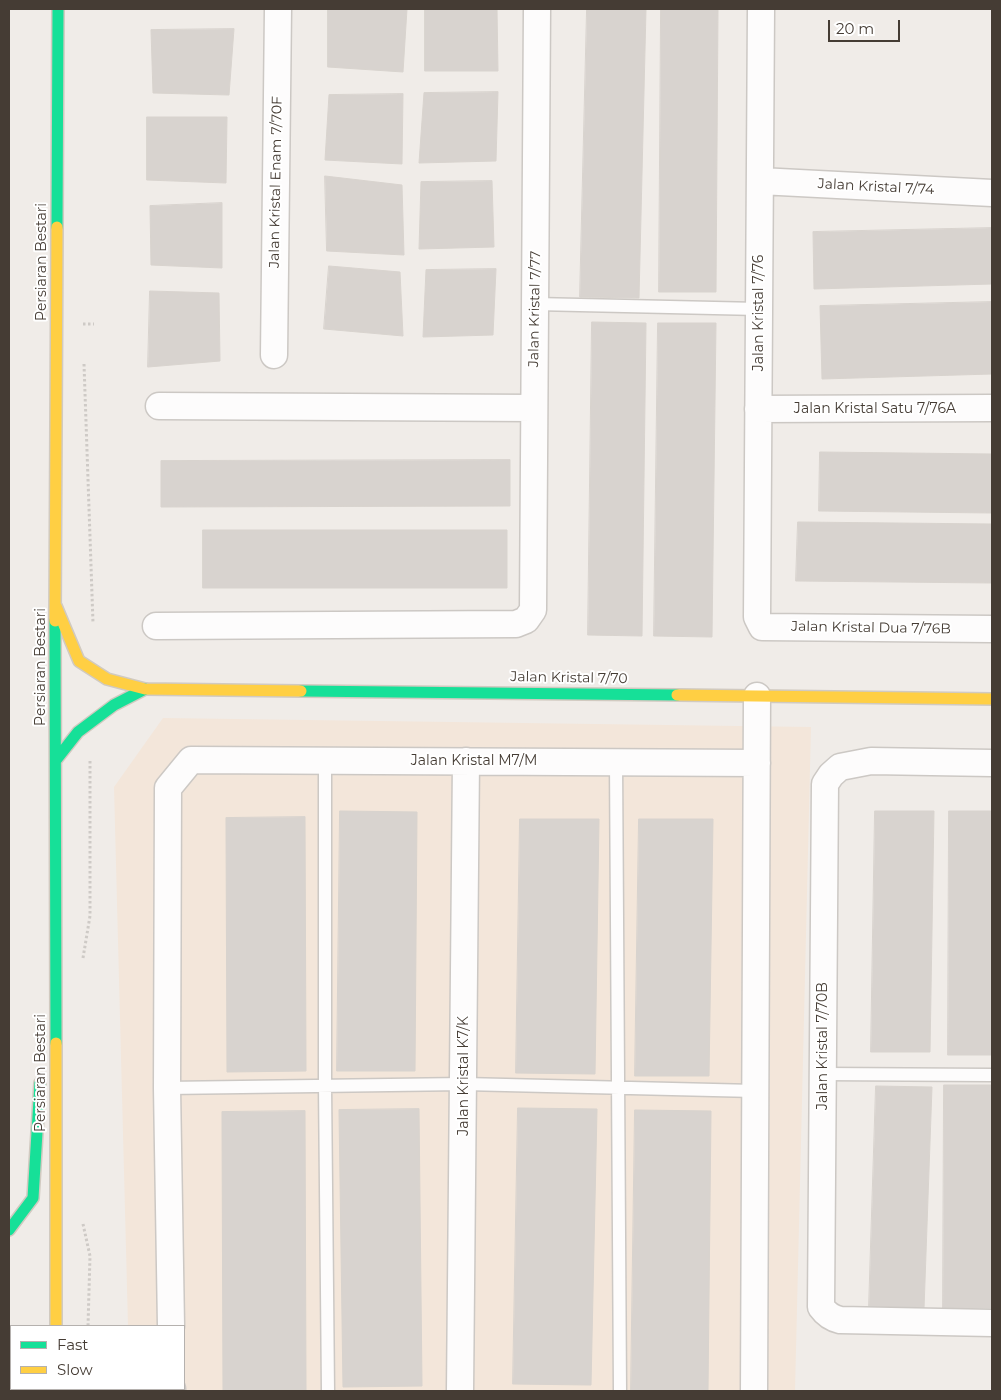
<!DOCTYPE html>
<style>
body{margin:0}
#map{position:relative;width:1001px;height:1400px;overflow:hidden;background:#f0ece8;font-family:Montserrat,sans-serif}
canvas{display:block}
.frame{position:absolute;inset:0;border:10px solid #453c34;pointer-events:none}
.legend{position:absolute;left:10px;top:1325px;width:175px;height:65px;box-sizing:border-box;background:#fff;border:1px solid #b5b1ae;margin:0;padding:6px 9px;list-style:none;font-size:15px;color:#453c34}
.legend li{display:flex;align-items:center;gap:10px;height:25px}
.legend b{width:25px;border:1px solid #b5b1ae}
.scale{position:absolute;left:828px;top:20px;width:72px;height:22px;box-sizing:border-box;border:2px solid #453c34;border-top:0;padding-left:6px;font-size:15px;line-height:18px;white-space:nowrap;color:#453c34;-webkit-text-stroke:4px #fff;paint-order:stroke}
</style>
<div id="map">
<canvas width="1001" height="1400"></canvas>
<div class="frame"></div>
<ul class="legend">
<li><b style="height:6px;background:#16e098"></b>Fast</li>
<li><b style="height:6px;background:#ffcf43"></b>Slow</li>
</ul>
<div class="scale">20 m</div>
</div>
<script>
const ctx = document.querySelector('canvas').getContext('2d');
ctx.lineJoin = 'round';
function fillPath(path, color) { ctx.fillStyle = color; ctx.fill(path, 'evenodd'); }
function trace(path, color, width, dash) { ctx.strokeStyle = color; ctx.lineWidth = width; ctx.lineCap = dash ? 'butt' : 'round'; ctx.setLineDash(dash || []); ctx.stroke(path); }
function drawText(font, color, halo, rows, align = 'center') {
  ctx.font = font + ' Montserrat,sans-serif'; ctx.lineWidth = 4; ctx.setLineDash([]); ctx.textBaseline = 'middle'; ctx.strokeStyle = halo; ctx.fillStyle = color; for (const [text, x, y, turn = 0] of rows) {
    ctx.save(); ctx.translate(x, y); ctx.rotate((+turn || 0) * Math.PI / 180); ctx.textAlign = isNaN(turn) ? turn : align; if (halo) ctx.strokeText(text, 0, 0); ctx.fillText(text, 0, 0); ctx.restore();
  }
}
fillPath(new Path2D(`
 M163 718 811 727 795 1391H130L129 1389H184V1326H128L114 787Z`), '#f3e6da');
const building = new Path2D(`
 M328 9H407L403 72 328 67Z
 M425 9H497L498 71H425Z
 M587 9H646L639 298 580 297Z
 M661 9H718L716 292H659Z
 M234 29 229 95 153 93 151 30Z
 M498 92 496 161 419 163 424 93Z
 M403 94 402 164 325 160 329 95Z
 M147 117H227L226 183 147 180Z
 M325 176 402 185 404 255 327 251Z
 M492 181 494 247 419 249 421 182Z
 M222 203V268L151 265 150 206Z
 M992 228V284L814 289 813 232Z
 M329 266 400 272 403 336 324 329Z
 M496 269 493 335 423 337 426 270Z
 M150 291 219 293 220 361 148 367Z
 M992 302V374L822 379 820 306Z
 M592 322 646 323 642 636 588 635Z
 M658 323H716L712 637 654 636Z
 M820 452 992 454V513L819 511Z
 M510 460V506L161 507V461Z
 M798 522 992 524V583L796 581Z
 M203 530H507V588H203Z
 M340 811 417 812 415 1071H337Z
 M875 811H934L930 1052H871Z
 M949 811H992V1055H948Z
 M305 817 306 1071 227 1072 226 818Z
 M520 819H599L595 1074 516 1073Z
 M639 819H713L709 1076H635Z
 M944 1085H992V1308H943Z
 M876 1086 932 1087 924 1309 869 1307Z
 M518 1108 597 1109 591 1385 513 1384Z
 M419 1109 422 1386 343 1387 339 1110Z
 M635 1110 711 1111 708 1390H631Z
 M305 1111 306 1390 223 1391 222 1112Z`);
fillPath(building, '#d8d3cf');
trace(building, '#d8d3ce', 1);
const lane = new Path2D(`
 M535 304 759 309
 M325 761V1086L328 1391
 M616 762 620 1391
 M823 1074 992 1075
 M167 1088 464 1084 755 1091`);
const street = new Path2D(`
 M761 9 757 617 762 627 992 629
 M760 181 992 193
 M274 355 278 9
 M159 406 534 408
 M758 409 992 408
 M156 626 516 624 526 620 533 610 537 9
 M992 763 871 761 840 767 831 775 825 784 821 1307C826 1314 831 1318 840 1320L992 1323
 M171 1326 167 1088 168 788 191 760 757 763
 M172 1389V1391
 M460 1391 466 761
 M754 1391 757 696`);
const fast = new Path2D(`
 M57 227 58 9
 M55 621 56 1043
 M301 691 677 695
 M56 760 78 732 114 705 145 689
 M9 1230 33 1198 40 1083
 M57 1389V1391`);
const slow = new Path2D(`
 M56 606 79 661 107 679 145 689 301 691
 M55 621 57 227
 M677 695 992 699
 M56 1043V1326`);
trace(lane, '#ccc8c4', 15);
trace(street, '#ccc8c4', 29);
trace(fast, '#d1cac0', 14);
trace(slow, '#d1cac0', 14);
trace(new Path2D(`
 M83 324H94
 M84 364 93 623
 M83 958 90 916V759
 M83 1224 90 1256 88 1326
 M86 1391V1389`), '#cecac6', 3, [2.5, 2.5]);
trace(lane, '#fdfcfc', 12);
trace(street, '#fdfcfc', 26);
trace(fast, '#16e098', 11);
trace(slow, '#ffcf43', 11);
drawText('14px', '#453c34', '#fff', [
 ["Jalan Kristal Enam 7/70F",276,182,-89],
 ["Jalan Kristal 7/74",876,187,3],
 ["Persiaran Bestari",42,262,-90],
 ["Jalan Kristal 7/77",535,309,-89],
 ["Jalan Kristal 7/76",759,313,-90],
 ["Jalan Kristal Satu 7/76A",875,409],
 ["Jalan Kristal Dua 7/76B",871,628,1],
 ["Persiaran Bestari",41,667,-90],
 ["Jalan Kristal 7/70",569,678,1],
 ["Jalan Kristal M7/M",474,761],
 ["Jalan Kristal 7/70B",823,1046,-90],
 ["Persiaran Bestari",41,1073,-90],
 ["Jalan Kristal K7/K",464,1076,-90]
]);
</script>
